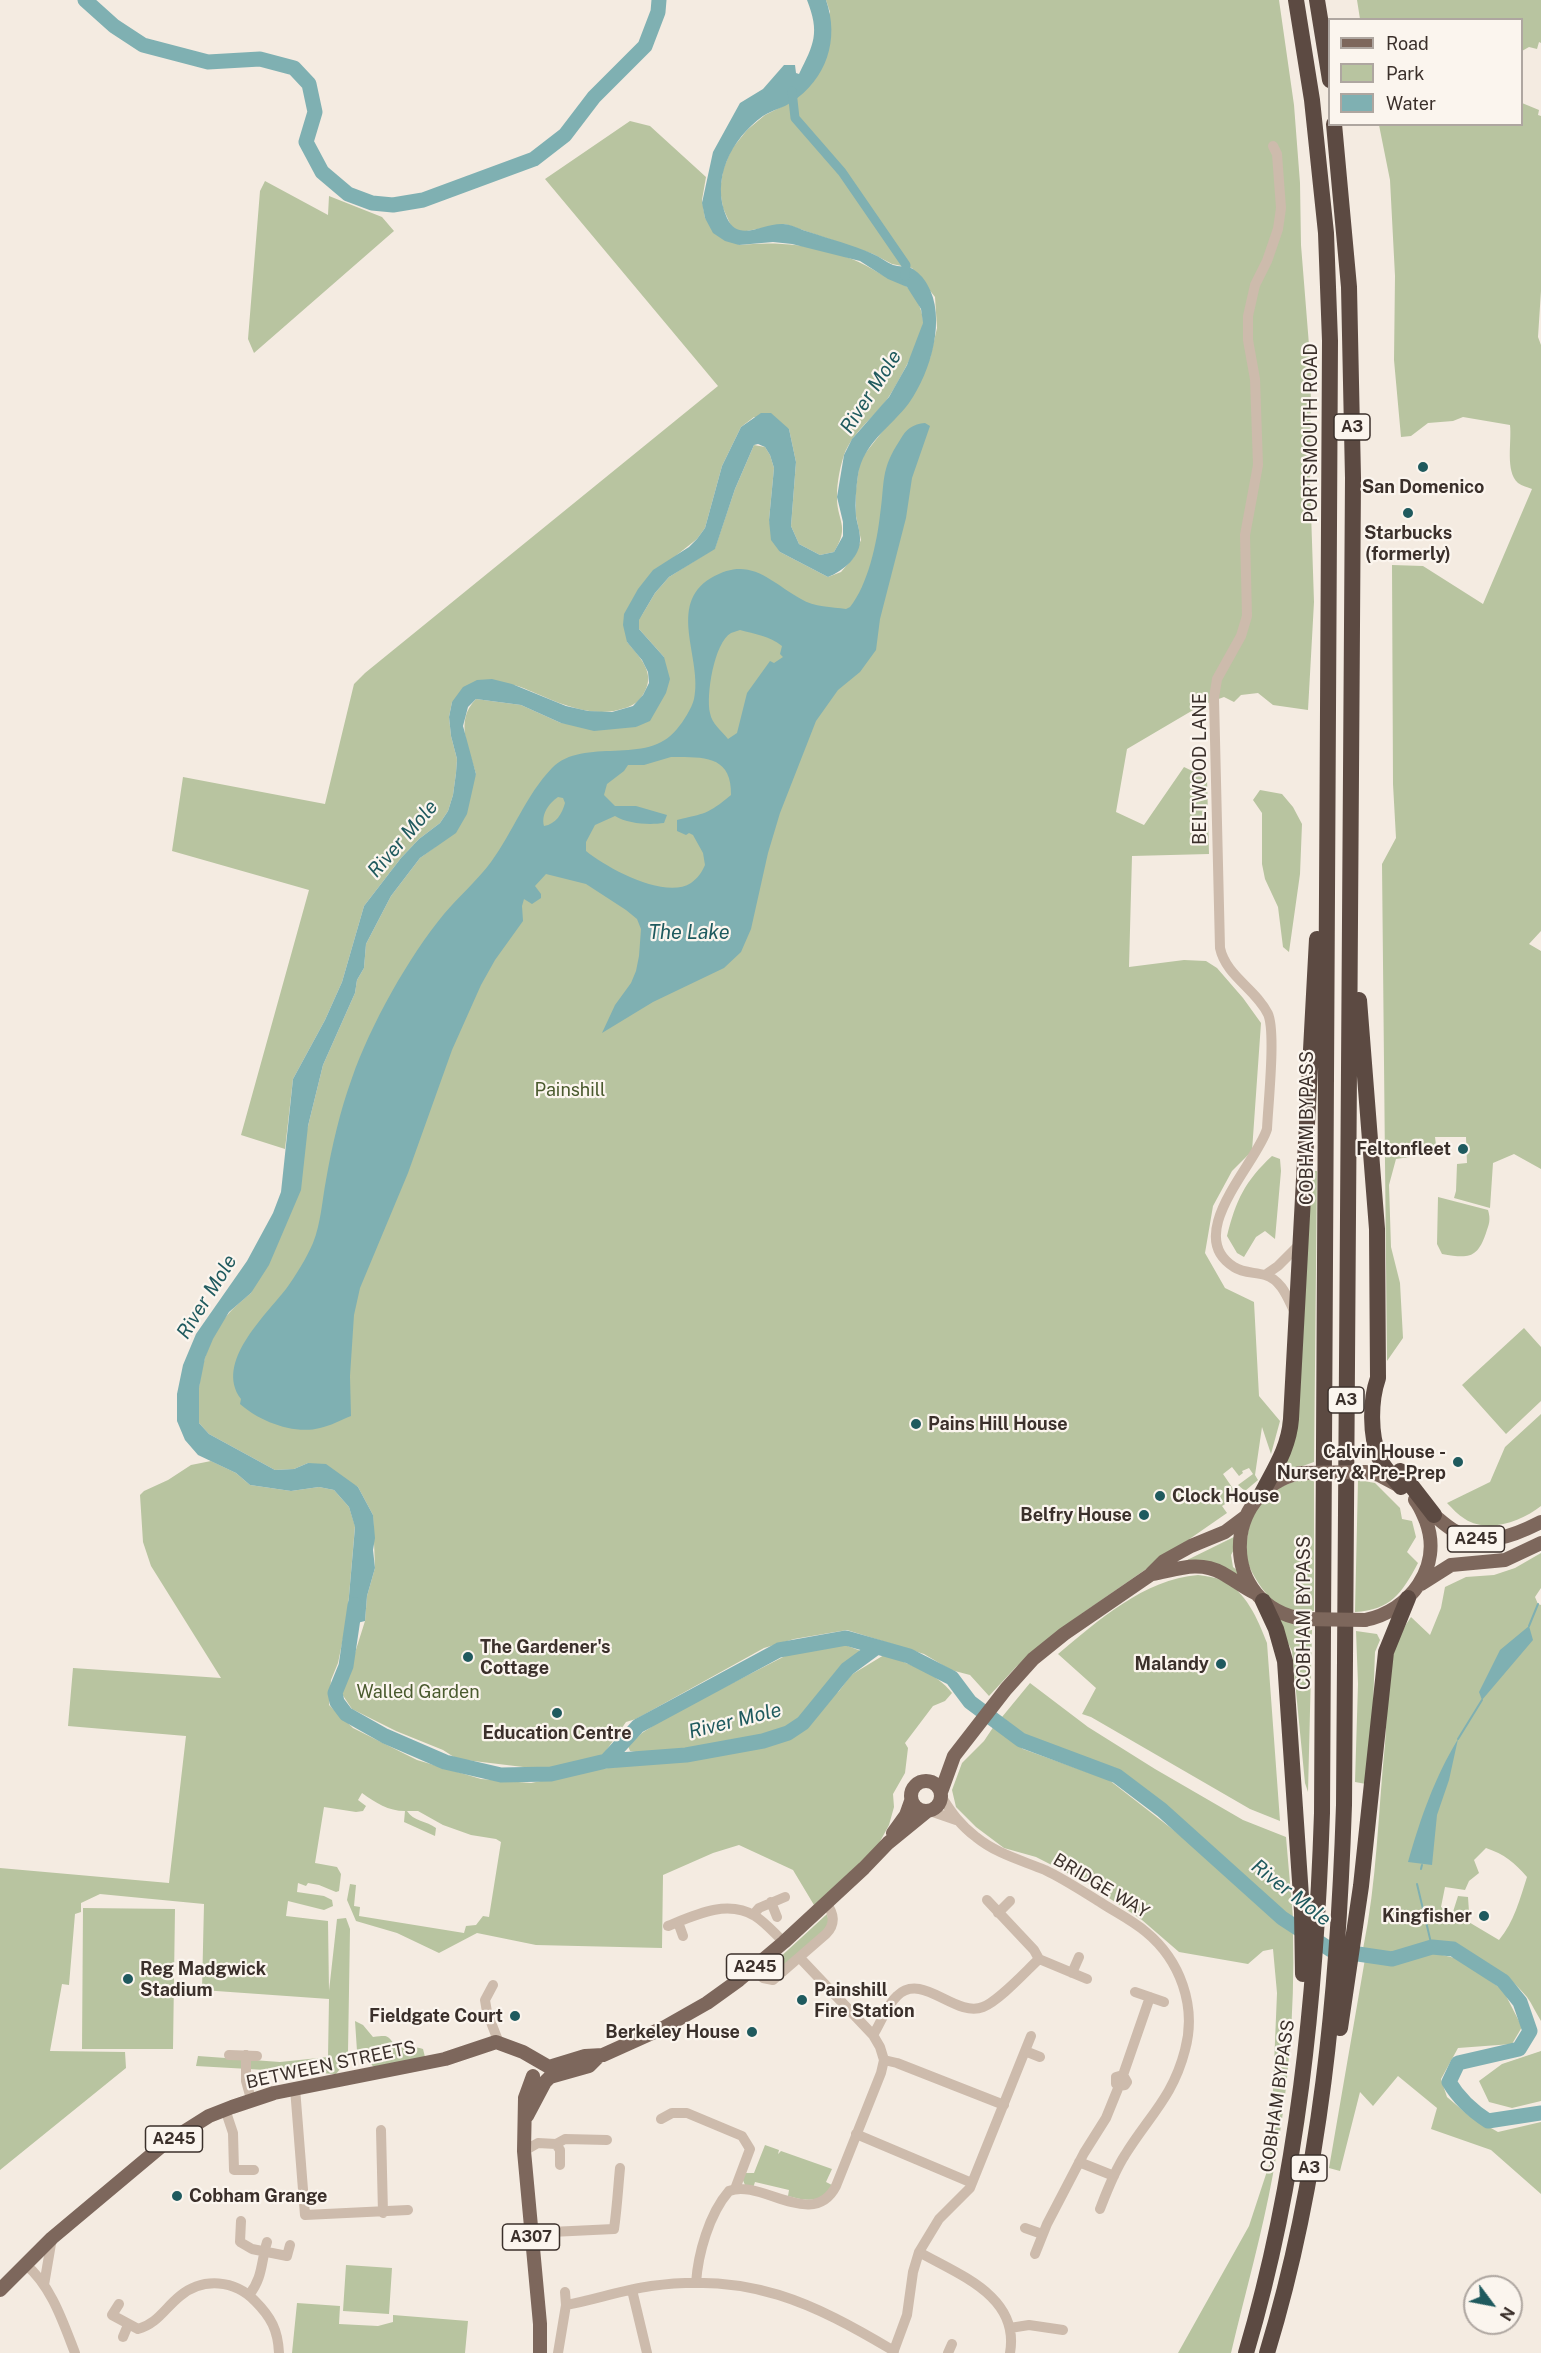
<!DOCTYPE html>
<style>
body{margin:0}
#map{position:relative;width:1541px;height:2353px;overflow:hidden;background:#f4ebe1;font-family:"Public Sans",sans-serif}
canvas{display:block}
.legend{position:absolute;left:1328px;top:18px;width:195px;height:108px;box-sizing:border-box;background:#fbf5ee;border:2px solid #aea6a0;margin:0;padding:8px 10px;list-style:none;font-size:18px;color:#3b302b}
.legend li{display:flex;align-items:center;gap:12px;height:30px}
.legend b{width:30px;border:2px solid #aea6a0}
.north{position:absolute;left:1463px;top:2275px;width:60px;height:60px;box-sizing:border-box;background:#fbf5ee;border:2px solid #aea6a0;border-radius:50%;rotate:122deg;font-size:16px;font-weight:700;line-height:24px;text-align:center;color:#3b302b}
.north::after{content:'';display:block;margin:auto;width:21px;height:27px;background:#1f5a5e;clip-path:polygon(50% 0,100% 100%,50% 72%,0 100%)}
</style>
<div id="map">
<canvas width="1541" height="2353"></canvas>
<ul class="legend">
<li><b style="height:8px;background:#7d675c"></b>Road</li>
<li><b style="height:16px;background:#b8c4a0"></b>Park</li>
<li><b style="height:16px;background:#7fb0b2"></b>Water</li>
</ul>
<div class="north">N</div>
</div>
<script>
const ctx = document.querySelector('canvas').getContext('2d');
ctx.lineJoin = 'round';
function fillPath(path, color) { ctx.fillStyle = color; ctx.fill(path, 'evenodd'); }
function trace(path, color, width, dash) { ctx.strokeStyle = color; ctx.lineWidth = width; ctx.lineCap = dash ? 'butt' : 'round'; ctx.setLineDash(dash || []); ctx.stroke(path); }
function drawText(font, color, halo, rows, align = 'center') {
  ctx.font = font + ' "Public Sans",sans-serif'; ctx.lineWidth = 4.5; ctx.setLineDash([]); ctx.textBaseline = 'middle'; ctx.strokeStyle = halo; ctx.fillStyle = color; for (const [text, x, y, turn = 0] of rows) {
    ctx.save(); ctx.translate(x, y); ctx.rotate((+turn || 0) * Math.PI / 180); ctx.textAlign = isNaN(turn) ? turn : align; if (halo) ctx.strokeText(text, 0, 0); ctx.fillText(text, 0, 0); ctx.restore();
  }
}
fillPath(new Path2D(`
 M826 0H1279L1294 105 1300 183 1301 245 1311 370 1310 482 1314 602 1308 710 1273 705 1258 693 1241 695 1234 702 1224 697 1200 706 1127 749 1116 812 1144 825 1184 767 1207 778 1209 854 1132 856 1129 967 1184 960 1206 961 1217 968 1243 998 1261 1023 1252 1151 1232 1171 1213 1206 1205 1253 1225 1288 1254 1302 1259 1396 1280 1421 1271 1454 1262 1427 1255 1475 1258 1480 1245 1491 1238 1485 1253 1474 1249 1468 1242 1471 1243 1473 1239 1476 1232 1467 1223 1474 1238 1496 1222 1506 1227 1513 1077 1617 1016 1667 989 1696 970 1675 951 1670 924 1654 847 1630 794 1639 764 1648 636 1719 626 1722 601 1758 548 1770 457 1759 443 1750 396 1731 352 1709 342 1694 365 1621 367 1596 375 1568 373 1515 358 1487 308 1463 294 1469 275 1470 209 1434 199 1423C195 1386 204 1340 230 1312 236 1305 244 1299 251 1293L308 1126 323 1065 355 993 357 980 364 968 366 944 391 896 420 858 435 847 476 774C469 748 454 721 476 699L521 705 561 723 636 727 664 657 639 629V620L655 593 669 577 715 548 735 489 754 445 765 447 770 455 774 468 769 520 780 552 828 577 841 572 853 558 861 540 856 516V489L860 460 893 418 908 403 930 358 937 328 935 297 912 268 892 264 873 254 785 224 741 232 732 228 723 208 720 190 723 170 731 150 747 130 765 115 793 101 830 12Z
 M1357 0H1541V43L1539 42 1537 49 1529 47 1522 51V20L1360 19Z
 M1522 103 1539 110 1538 115 1541 116V291L1538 337 1541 345V931L1529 944 1541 951V1169L1514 1154 1493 1163 1490 1208 1454 1198 1456 1191 1457 1164 1467 1163 1466 1137H1435L1437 1153 1396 1159 1389 1185 1391 1247 1400 1283 1403 1338 1387 1361 1382 864 1396 838 1393 784 1392 565 1423 566 1483 604 1532 489C1528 487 1522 486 1518 483 1505 471 1512 442 1510 425L1463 417 1453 421 1428 423 1411 436 1401 437 1394 360 1395 276 1390 180 1379 125 1522 124Z
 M630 121 650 126 706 177 702 200 705 218 739 245C787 240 838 247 879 273 887 278 900 281 907 287 916 295 924 313 923 324 922 339 897 385 888 398 874 418 853 431 844 455 840 467 837 483 837 495 836 521 851 525 834 552L820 555 799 544 791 526 796 462 789 429 754 417 741 427 722 466 705 528 697 539 673 558 627 642C640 657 656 673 644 693 638 704 630 707 618 710 590 717 561 704 535 693 528 690 520 686 513 685 504 683 464 699 452 702L449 717 451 736 457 759 456 773 453 795 448 811 440 823 419 839 401 858 364 906 342 982 325 1020 293 1079 285 1149 241 1135 309 890 172 851 183 777 325 804 354 684 365 673 718 386 545 179Z
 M265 181 328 215 329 196 382 217 394 231 254 353 248 339 260 191Z
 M1260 790 1282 794 1293 807 1302 824 1300 874 1289 952 1283 947 1278 907 1265 879 1262 864V813L1253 800Z
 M1272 1156 1280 1159 1281 1171 1275 1239 1265 1231 1256 1237 1244 1257 1237 1253 1227 1236C1236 1200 1245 1181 1272 1156Z
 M1310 1171H1317L1314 1462 1277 1475Z
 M1438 1197 1488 1210C1491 1220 1489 1224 1486 1233 1477 1260 1467 1258 1442 1254L1437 1244Z
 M1524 1328 1541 1347V1401L1506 1434 1462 1385Z
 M1541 1414V1506C1522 1521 1488 1534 1465 1519 1458 1515 1452 1508 1447 1503L1490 1482 1505 1447Z
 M211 1461 236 1473 250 1485 291 1491 319 1487 334 1490 349 1507 355 1526 347 1619 338 1663 331 1680 329 1705 353 1728 417 1760 481 1779 531 1783 600 1769 739 1752 792 1737 800 1733 828 1699 839 1691 851 1675 884 1655H888C911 1666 936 1672 952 1693L945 1701 933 1706 905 1743 908 1748 905 1773 893 1794 894 1807 889 1825 877 1847 814 1905 793 1870 739 1845 713 1853 663 1875 662 1948 536 1945 477 1933 439 1953 397 1933 356 1921 347 1900 350 1884 356 1885 354 1906 360 1907 359 1916 464 1933 466 1926 476 1925 483 1916 489 1917 501 1842 496 1839 471 1835 443 1825 418 1811H407C413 1821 427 1821 436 1828L435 1836 404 1822 405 1811C388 1811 376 1803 362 1793L358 1800 366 1806 363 1811 356 1812 324 1807 315 1863 337 1867 341 1874 339 1891 336 1892 319 1885 308 1883 306 1886 298 1883 297 1892 324 1896 332 1900 333 1906 324 1910 288 1901 286 1916 328 1921 329 1991 337 1919 346 1918 350 1929 348 2052 344 2064 336 2074 196 2066 198 2056 280 2062 328 2057 329 1999 202 1990 204 1904 100 1894 81 1903V1912L75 1914 69 1985 62 1984 50 2051 125 2052 126 2068 0 2170V1868L169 1883 186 1736 68 1726 73 1668 221 1678 151 1566 143 1542 140 1495 144 1491 168 1480 191 1465Z
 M1298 1480H1314V1611C1304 1612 1292 1611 1282 1607 1268 1600 1253 1577 1248 1563 1244 1549 1249 1519 1256 1508 1265 1492 1283 1486 1298 1480Z
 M1358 1480 1375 1483 1400 1508 1402 1519 1412 1521 1416 1537 1407 1552 1418 1563C1402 1593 1391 1610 1355 1612Z
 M1238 1535 1236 1546 1231 1555 1233 1567 1239 1572 1242 1581 1181 1563Z
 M1541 1553V1588L1535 1597 1538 1604 1541 1605V2021C1536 2013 1532 2004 1527 1997 1507 1972 1460 1940 1427 1943 1414 1944 1403 1954 1391 1954 1382 1954 1372 1951 1363 1949 1377 1882 1378 1813 1385 1744 1389 1698 1383 1656 1411 1617L1430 1635 1441 1608 1445 1587 1466 1577 1494 1575 1515 1568ZM1486 1848C1504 1854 1515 1863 1527 1877 1520 1899 1514 1922 1499 1940L1467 1921 1469 1912 1468 1897 1458 1896 1452 1915 1441 1907 1445 1887 1465 1890 1469 1881 1479 1873 1474 1860Z
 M1198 1575C1205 1576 1214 1577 1221 1580 1246 1590 1258 1620 1267 1643L1280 1821 1250 1809 1091 1717 1082 1714 1096 1688 1058 1654C1098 1621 1144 1579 1198 1575Z
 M1275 1617 1312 1630 1308 1792 1305 1783 1292 1651Z
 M1356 1631 1377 1634 1380 1640 1375 1652 1373 1706 1366 1784 1355 1782 1358 1684Z
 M845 1645 861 1651 833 1675 817 1699 800 1719 782 1730 711 1747 636 1752 630 1751 628 1746 642 1733 668 1716 787 1655Z
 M1030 1683 1088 1727 1155 1769 1243 1820 1286 1837 1293 1918 1284 1912 1152 1794 1115 1768 1025 1735 1002 1717Z
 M994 1726 1023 1749 1109 1780 1176 1832 1293 1933C1295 2013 1288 2095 1273 2174 1262 2234 1245 2294 1231 2353H1178L1249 2226 1270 2162 1277 1993 1273 1949 1263 1951 1248 1964 1179 1952 1142 1920 1085 1882 1036 1857 1004 1848 976 1827 956 1807 952 1790 962 1763 984 1741Z
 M83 1908 175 1909 173 2049H82Z
 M827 1914 830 1926 770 1977 764 1972Z
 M1434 1953 1459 1959 1503 1990 1522 2027 1512 2044 1458 2048 1441 2079 1447 2097 1468 2115 1498 2132 1541 2122V2194L1491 2150 1431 2129 1437 2108 1398 2076 1373 2106 1360 2092 1340 2171 1329 2168 1365 1959C1391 1963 1408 1959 1434 1953Z
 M355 2021 363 2025 373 2037C390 2035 386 2035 397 2047 405 2049 415 2046 423 2049L425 2057 375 2068 357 2051Z
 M1541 2051V2101L1512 2108 1489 2102 1479 2081 1502 2064Z
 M765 2145 779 2150 778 2154 781 2151 832 2169 826 2182 832 2185C821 2204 807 2201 788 2196L789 2190 755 2182 753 2188 745 2185 742 2178 745 2173H754Z
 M346 2265 392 2268 389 2314 343 2311Z
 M297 2303 340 2306 339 2324 378 2326 393 2322V2315L468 2321 465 2353H292Z`), '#b8c4a0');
fillPath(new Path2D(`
 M807 0H826C840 40 826 79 792 102 783 108 772 110 763 116 731 139 710 180 727 218 738 243 763 223 783 224 791 224 801 230 809 232 830 239 853 245 873 254 880 257 886 262 893 265 899 267 905 266 911 268 917 271 924 278 927 284 947 317 931 372 909 403 891 427 863 443 858 475 856 488 855 502 856 516 857 523 860 531 860 538 861 557 843 571 828 577L780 552 771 540 769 520 774 468 770 455 765 447 758 444 754 445 735 489 715 549 669 577 655 593 639 620V629L664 657 670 679 666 693 650 721 636 727 594 731 561 723 521 705 476 699 468 707 463 726 476 774 467 814 456 833 420 858 391 896 366 944 364 968 357 980 355 993 323 1065 308 1126 301 1190 269 1265 251 1293 229 1312 213 1339 205 1358 199 1388V1423L209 1434 275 1470 294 1469 308 1463 326 1464 358 1487 373 1515 375 1538 373 1550 375 1568 367 1596 365 1621 353 1624 347 1619 355 1527 349 1507 334 1490 319 1487 291 1491 250 1485 236 1473 198 1455 185 1440 177 1421V1394L183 1365 196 1334 247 1261 273 1213 281 1192 293 1079 325 1020 342 982 364 906 401 858 419 839 440 823 448 811 453 795 456 773 457 759 451 736 449 717 452 702 463 687 477 680 492 679 512 684 566 706 588 711 612 712 633 706 643 695 649 683 648 672 642 660 627 642 623 625 624 614 638 589 653 570 689 547 697 539 705 528 722 466 741 427 761 413H771L789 429 796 462 791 526 799 544 820 555 834 552 843 536V522L837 497 844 455 852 439 889 397 907 365 923 323 921 309 907 287 888 279 860 261 792 244 773 242 739 245 725 241 713 233 705 218 702 203 713 152 740 103 763 89 784 65H795L796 73 799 74C814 44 820 33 807 0Z
 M925 423 930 426 912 478 906 518 880 619 876 650 860 672 838 690 816 721 780 813 768 853 751 929 741 952 724 968 653 1002 602 1033 615 1005 631 983 636 971 639 956 641 929 637 919 626 910 586 884 546 874 535 886 541 894V898L532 904 524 899 522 906 523 921 495 960 481 985 452 1050 408 1173 360 1288 354 1315 350 1376 351 1416C341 1420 330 1426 320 1428 294 1435 259 1421 240 1404L241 1399C214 1363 265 1316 286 1289 296 1275 306 1259 313 1243 321 1223 322 1201 326 1180 332 1146 340 1111 352 1078 370 1026 409 956 444 914 459 896 477 881 491 862 513 832 526 795 552 768 584 736 647 767 677 729 683 722 692 708 694 699 703 659 666 605 711 578 750 555 769 581 801 599 814 607 832 607 846 609L850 607C868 585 877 542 880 515 885 482 880 470 900 440 906 429 913 424 925 423ZM740 630C755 634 769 636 782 646L780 654 783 657 774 663 770 661 747 693 737 733 728 739C721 730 712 724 710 713 706 695 714 643 731 633 734 632 737 631 740 630ZM671 757C703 757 732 755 731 795 707 815 705 813 677 820V831L686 835 689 833 693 835 703 853 705 865C702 872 698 878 691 883 665 900 607 868 586 851V842L595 825 615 816C628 824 649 825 664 823L667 815 636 806H615L604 795 607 784 624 771 628 765H644ZM558 797 563 798 565 803C562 814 556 824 544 826 541 814 549 803 558 797Z
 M1529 1626 1533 1640 1482 1700 1479 1692 1500 1650Z
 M1458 1739 1449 1780 1437 1815 1432 1865 1408 1862C1421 1817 1434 1779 1458 1739Z`), '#7fb0b2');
trace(new Path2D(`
 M1529 1626 1538 1604
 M1458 1739 1482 1700
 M1421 1869 1422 1865
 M1417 1884 1432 1947`), '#7fb0b2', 2);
trace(new Path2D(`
 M792 91 795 118 842 172 884 233 906 265 905 276`), '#7fb0b2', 9);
trace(new Path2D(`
 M85 0 114 26 143 45 208 62 260 59 294 68 309 84 315 112 306 142 322 172 348 194 372 203 393 205 423 200 534 159 565 135 594 97 645 46 658 12 659 0
 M355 1605 346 1666 335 1693 337 1702 346 1714 385 1736 445 1762 501 1775 551 1774 606 1761 686 1755 763 1741 788 1733 803 1723 847 1669 877 1647
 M606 1761 638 1726 779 1650 846 1638 909 1656 952 1678 970 1702 1021 1740 1117 1776 1162 1810 1282 1918 1331 1950 1392 1959 1432 1947 1453 1949 1503 1981 1520 2002 1530 2031 1519 2049 1458 2063 1449 2082C1459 2099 1471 2110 1488 2121L1541 2113`), '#7fb0b2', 15);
trace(new Path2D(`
 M1273 146 1277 154 1281 208 1278 229 1267 261 1255 285 1248 316V340L1255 379 1258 465 1245 535 1247 616 1241 636 1217 679 1214 698 1220 948C1226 976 1256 989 1268 1014 1276 1032 1268 1105 1267 1129 1257 1163 1182 1235 1234 1267 1243 1273 1254 1272 1265 1275 1282 1280 1288 1299 1295 1313
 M1265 1275 1278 1266 1299 1245
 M941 1796C951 1812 960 1825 976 1837 997 1854 1021 1860 1045 1870 1064 1879 1082 1891 1100 1902 1115 1912 1132 1920 1146 1932 1180 1960 1197 2006 1185 2050 1173 2097 1149 2116 1125 2155 1114 2172 1107 2191 1100 2209
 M930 1811 956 1820
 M987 1900 1034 1950 1039 1959 1087 1979
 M771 1902 777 1917
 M998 1913 1010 1901
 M753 1915 759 1908 785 1897
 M678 1922 683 1936
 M668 1926C695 1915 727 1899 755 1916 766 1923 775 1934 784 1942
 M800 1958 873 2035 880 2047 884 2060 897 2063 1004 2105
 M754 1968 763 1978 773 1980 826 1934C836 1924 834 1913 826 1903
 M1072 1973 1079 1957
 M493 1985 485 2000 487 2012 499 2043
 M1135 1992 1164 2002
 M873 2035C881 2023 886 2006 897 1996 922 1971 955 2018 983 2007 999 2001 1026 1971 1039 1959
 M1025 2051 1040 2057
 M229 2055 257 2056
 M246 2055V2081L251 2099
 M1123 2075 1116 2077V2084L1119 2086 1125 2085 1127 2082 1123 2075 1150 1997
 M295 2088 305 2215 408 2210
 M225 2109 233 2133 234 2170H254
 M661 2119 672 2113H687L742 2136 750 2149 735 2189
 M381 2130 383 2213
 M856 2134 972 2183
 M556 2144 565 2139 607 2140
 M524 2151 538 2143 556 2144 560 2150V2165
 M1079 2162 1114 2176
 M241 2221 240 2242 252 2249 287 2256 290 2245
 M1025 2228 1042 2234
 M530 2233 614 2229C617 2208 618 2189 620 2168
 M919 2252C959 2275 1020 2296 1010 2353
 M1035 2254 1047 2224 1084 2153 1106 2118 1119 2086
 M25 2264C51 2285 63 2322 75 2353
 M696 2283C698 2254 709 2214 729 2191 761 2178 813 2231 836 2186L881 2073 884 2060
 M44 2285 52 2238
 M632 2290 647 2353
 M249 2295C263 2278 261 2261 267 2242
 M119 2304 112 2315 138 2329C157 2324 165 2308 180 2296 203 2277 235 2280 255 2301 271 2317 278 2330 279 2353
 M566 2305C594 2300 622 2290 651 2286 749 2272 812 2302 894 2351
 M1010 2328 1029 2325 1063 2330
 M123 2337 128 2325
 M558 2353 566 2305 565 2292
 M893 2353 907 2315 913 2272 919 2252 939 2219 970 2188 1031 2036
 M948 2353 952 2344`), '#cdbbac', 10);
trace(new Path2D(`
 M1365 1472 1379 1475 1396 1484
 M1300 1473C1219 1492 1220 1605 1302 1619
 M1427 1510C1436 1516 1443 1524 1453 1530 1483 1548 1512 1537 1541 1522
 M1152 1574C1176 1570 1198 1560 1222 1573 1233 1579 1243 1587 1255 1593
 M1421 1584 1451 1565 1505 1560 1541 1543
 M1365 1620C1410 1611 1443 1567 1426 1521 1423 1514 1420 1506 1415 1500
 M911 1796a15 15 0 1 1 30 0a15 15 0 1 1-30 0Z
 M941 1792 954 1756 1006 1689 1033 1659 1064 1634 1150 1575 1164 1561 1191 1546 1225 1532 1245 1517
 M893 1833 906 1815 911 1801
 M549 2067 585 2056 603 2055 663 2028 707 2003 739 1980 784 1942 864 1868 888 1843 926 1812
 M533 2076 525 2098 524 2151 540 2324V2353
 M550 2077 589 2066 599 2056
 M527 2116 545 2082 550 2077
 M0 2290 52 2238 163 2145 209 2116 232 2107 274 2093 445 2059 496 2042 523 2052 549 2067`), '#7d675c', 14);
trace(new Path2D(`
 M1317 0 1330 80
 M1359 1000 1377 1229 1378 1378C1370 1401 1370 1435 1379 1457 1383 1468 1394 1478 1401 1487
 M1400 1471 1434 1515
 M1262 1493C1275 1468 1289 1447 1291 1419L1317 939
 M1263 1601 1276 1629 1285 1661 1302 1911 1303 1974
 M1340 2028 1361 1886 1386 1652 1408 1598
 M1246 2353C1298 2178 1316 1995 1322 1813L1330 341 1326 233 1312 100 1296 0
 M1267 2353C1321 2176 1338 1989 1344 1805L1353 478 1349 287 1334 124`), '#5c4a42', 16);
trace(new Path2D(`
 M1300 1473 1365 1472
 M1302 1619 1365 1620`), '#7d675c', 14);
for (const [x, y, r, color] of [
 [1423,467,6,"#1f5a5e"],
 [1408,513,6,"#1f5a5e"],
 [1463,1149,6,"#1f5a5e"],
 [916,1424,6,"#1f5a5e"],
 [1458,1462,6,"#1f5a5e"],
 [1160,1496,6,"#1f5a5e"],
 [1144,1515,6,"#1f5a5e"],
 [468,1657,6,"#1f5a5e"],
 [1221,1664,6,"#1f5a5e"],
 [557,1713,6,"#1f5a5e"],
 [1484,1916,6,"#1f5a5e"],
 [128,1979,6,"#1f5a5e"],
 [802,2000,6,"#1f5a5e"],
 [515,2016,6,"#1f5a5e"],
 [752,2032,6,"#1f5a5e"],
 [177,2196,6,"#1f5a5e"]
]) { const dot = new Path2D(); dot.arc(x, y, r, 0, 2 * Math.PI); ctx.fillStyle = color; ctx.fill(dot); trace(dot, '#fbf5ee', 2); }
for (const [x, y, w] of [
 [1352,427,36],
 [1346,1400,36],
 [1476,1539,57],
 [755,1967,57],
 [174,2139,57],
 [1309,2168,36],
 [531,2237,57]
]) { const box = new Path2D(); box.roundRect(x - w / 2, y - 13, w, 26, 4.5); ctx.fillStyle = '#fbf5ee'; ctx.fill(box); trace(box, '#3b302b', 1.5); }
drawText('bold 16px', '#3b302b', null, [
 ["A3",1352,427],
 ["A3",1346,1400],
 ["A245",1476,1539],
 ["A245",755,1967],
 ["A245",174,2139],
 ["A3",1309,2168],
 ["A307",531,2237]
]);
drawText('18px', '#3b302b', '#fbf5ee', [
 ["PORTSMOUTH ROAD",1311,433,-90],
 ["BELTWOOD LANE",1200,769,-90],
 ["COBHAM BYPASS",1307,1128,-90],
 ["COBHAM BYPASS",1304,1613,-90],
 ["BRIDGE WAY",1101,1886,31],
 ["BETWEEN STREETS",331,2065,-12],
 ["COBHAM BYPASS",1278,2096,-82]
]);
drawText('bold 18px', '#3b302b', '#fbf5ee', [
 ["San Domenico",1423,487,"center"],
 ["Starbucks",1408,533,"center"],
 ["(formerly)",1408,554,"center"],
 ["Feltonfleet",1451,1149],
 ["Pains Hill House",928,1424,"left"],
 ["Calvin House -",1446,1452],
 ["Nursery & Pre-Prep",1446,1473],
 ["Clock House",1172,1496,"left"],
 ["Belfry House",1132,1515],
 ["The Gardener's",480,1647,"left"],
 ["Cottage",480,1668,"left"],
 ["Malandy",1209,1664],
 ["Education Centre",557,1733,"center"],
 ["Kingfisher",1472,1916],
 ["Reg Madgwick",140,1969,"left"],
 ["Stadium",140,1990,"left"],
 ["Painshill",814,1990,"left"],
 ["Fire Station",814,2011,"left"],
 ["Fieldgate Court",503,2016],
 ["Berkeley House",740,2032],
 ["Cobham Grange",189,2196,"left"]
], 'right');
drawText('18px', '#4a5a2e', '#fbf5ee', [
 ["Painshill",570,1090],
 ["Walled Garden",418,1692]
]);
drawText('italic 20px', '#1f5a5e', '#fbf5ee', [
 ["River Mole",871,392,-57],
 ["River Mole",403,839,-49],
 ["The Lake",689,933],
 ["River Mole",207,1297,-58],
 ["River Mole",735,1721,-14],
 ["River Mole",1291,1893,38]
]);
</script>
